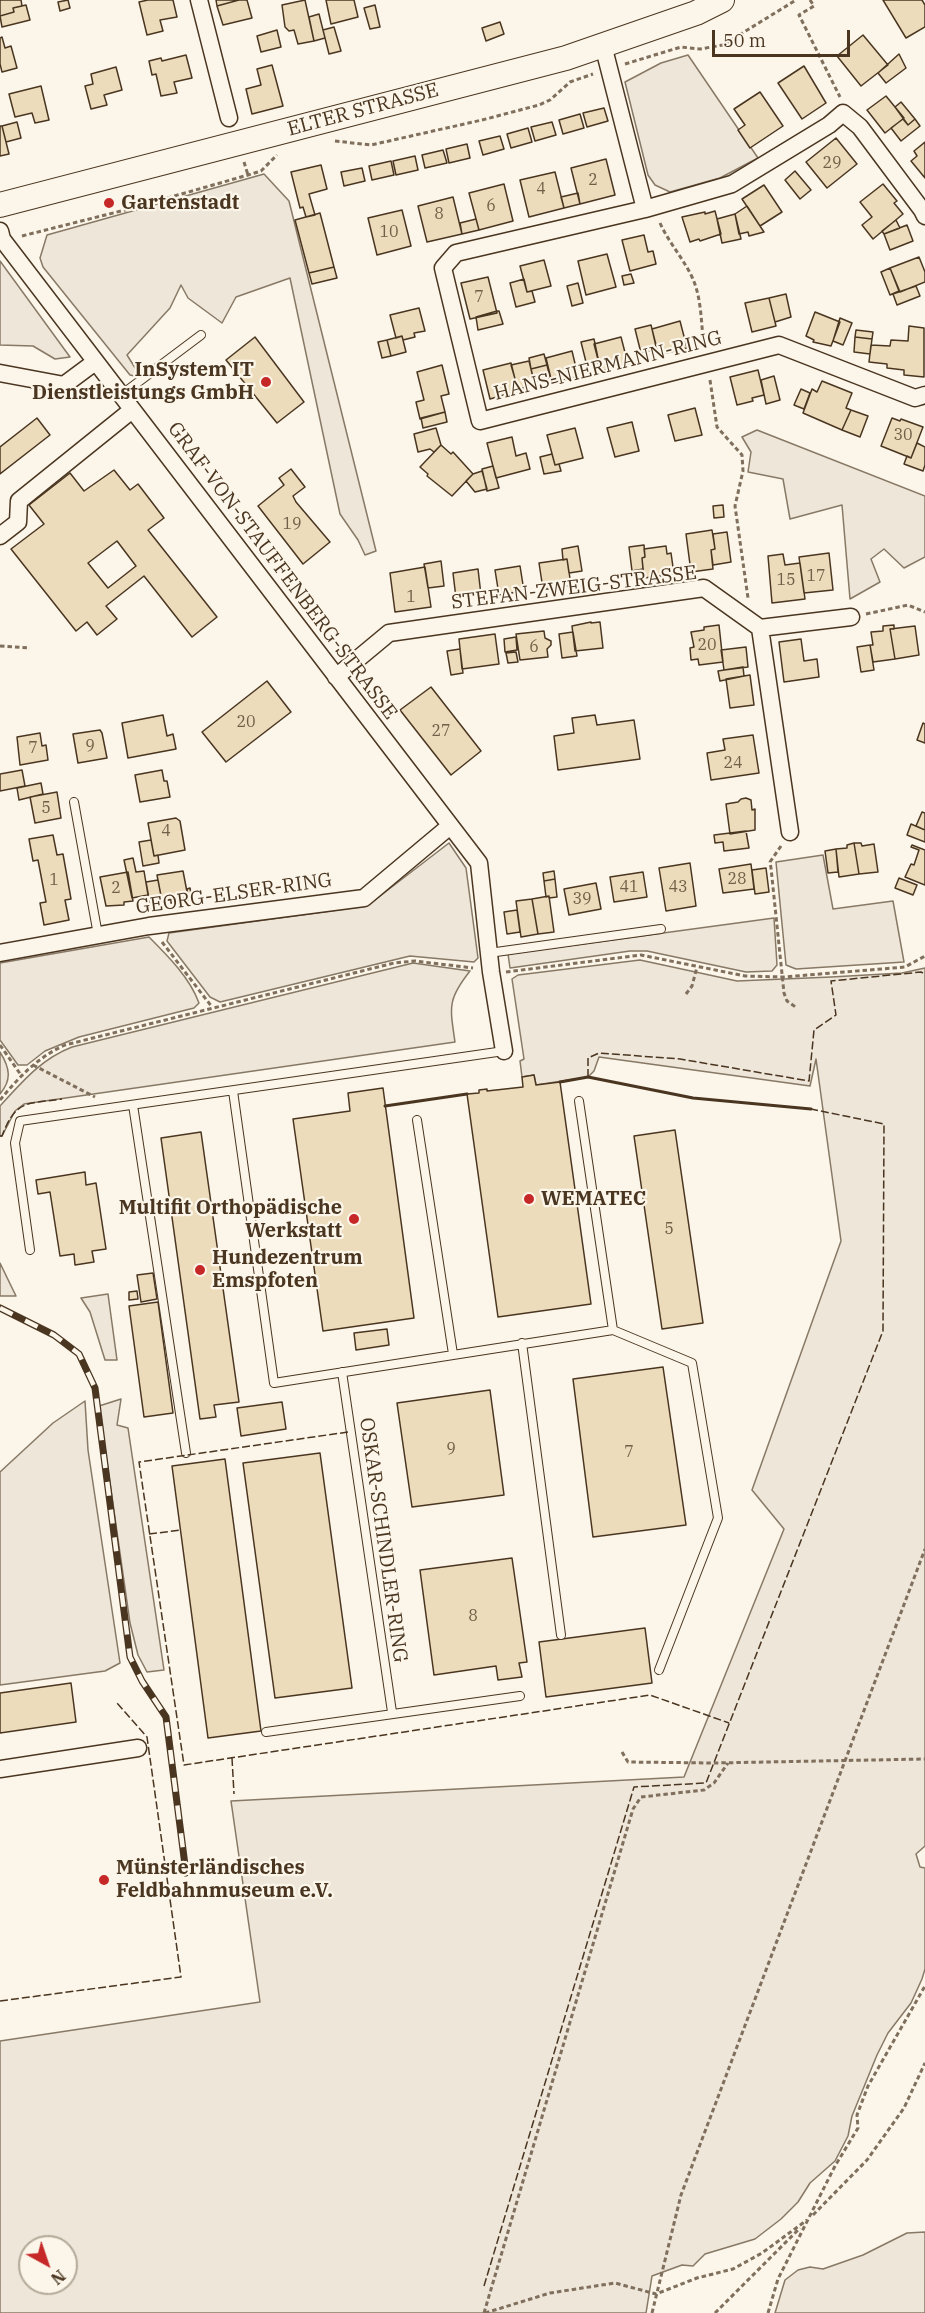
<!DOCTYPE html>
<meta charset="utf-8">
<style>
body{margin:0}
#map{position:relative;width:925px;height:2313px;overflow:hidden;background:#fbf6e9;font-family:"IBM Plex Serif",serif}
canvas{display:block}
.north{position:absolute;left:18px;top:2235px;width:60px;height:60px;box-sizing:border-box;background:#fbf6e9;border:2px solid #b4a999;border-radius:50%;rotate:140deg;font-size:16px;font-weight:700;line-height:24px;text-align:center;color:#4a3520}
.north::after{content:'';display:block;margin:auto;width:21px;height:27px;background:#c62828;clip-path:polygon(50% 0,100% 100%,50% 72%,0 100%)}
.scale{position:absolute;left:712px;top:30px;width:138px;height:27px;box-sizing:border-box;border:3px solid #4a3520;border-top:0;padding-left:8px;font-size:18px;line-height:21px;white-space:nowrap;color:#4a3520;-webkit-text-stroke:4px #fbf6e9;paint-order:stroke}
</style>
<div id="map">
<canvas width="925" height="2313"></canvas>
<div class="north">N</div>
<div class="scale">50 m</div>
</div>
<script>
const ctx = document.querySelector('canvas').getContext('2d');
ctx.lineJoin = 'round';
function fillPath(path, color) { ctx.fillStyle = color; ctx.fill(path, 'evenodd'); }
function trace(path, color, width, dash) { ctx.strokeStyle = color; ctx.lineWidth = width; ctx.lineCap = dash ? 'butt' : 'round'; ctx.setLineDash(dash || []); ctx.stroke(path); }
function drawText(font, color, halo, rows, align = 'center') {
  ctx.font = font + ' "IBM Plex Serif",serif'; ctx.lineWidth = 4.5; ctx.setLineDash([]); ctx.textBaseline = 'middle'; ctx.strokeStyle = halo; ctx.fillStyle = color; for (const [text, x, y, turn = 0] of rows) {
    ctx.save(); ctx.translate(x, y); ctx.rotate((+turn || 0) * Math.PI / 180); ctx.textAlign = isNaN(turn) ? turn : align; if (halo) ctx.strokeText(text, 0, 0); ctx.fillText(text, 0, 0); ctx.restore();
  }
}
const green = new Path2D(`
 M688 55 758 158 720 178 670 192 655 185 648 175 625 82 661 63Z
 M264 174 289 201 376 551 365 555 358 540 340 514 290 278 236 297 222 323 188 298 181 285 170 308 127 355 139 374 135 376 130 375 43 267 40 258 47 235Z
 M0 261 70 357 55 359 33 346 0 345Z
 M757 430 925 496V557L904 568 884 549 871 559 880 582 850 599 842 505 790 519 783 479 748 472 751 452 742 437Z
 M449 843 466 868 478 958 474 962 410 956 220 1002 210 997 167 941 169 933 367 906Z
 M823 855 833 909 893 901 904 962 796 969 786 965 776 862Z
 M774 918 777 965 772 971 746 972 647 951H630L510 968 508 954Z
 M149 937C168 956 190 978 199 1003L194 1008 79 1037 45 1051 27 1065H18L0 1040V963Z
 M640 960 737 981 831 977 902 973 925 968V1846L916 1854 920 1867 925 1868V1969L922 1979 911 2003 888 2033 877 2055 852 2116 848 2136 835 2161 810 2183 798 2202 781 2219 755 2239 705 2254 693 2266 682 2265 652 2276 646 2313H0V2041L260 2002 231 1801 684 1777 784 1529 752 1490 841 1241 816 1059 810 1086 599 1057 594 1071 588 1077 536 1085 534 1075 522 1077 520 1061 524 1059 512 979 518 975ZM30 2247H66V2283H30Z
 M413 963 470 971C447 1000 450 1007 455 1042L24 1104 15 1111 2 1136H0V1106C22 1082 41 1059 72 1047Z
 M0 1052C10 1068 12 1080 0 1094Z
 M0 1263 16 1296H0Z
 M108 1294 117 1360H105L90 1312 81 1298Z
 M121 1399 117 1425 128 1428 164 1670 147 1672 138 1655 130 1623 99 1406Z
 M85 1401 88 1450 120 1663 105 1671 0 1685V1472L53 1423Z
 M925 2232V2313H775L785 2280 798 2270 810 2267 823 2269 863 2255 907 2233Z`);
fillPath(green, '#ede6d9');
trace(green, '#887966', 1.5);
const building = new Path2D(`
 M0 0H21L22 6 13 8 14 12 0 16Z
 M68 0 70 8 60 11 58 2Z
 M148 0H173L177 17 160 20 163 31 147 35 139 2Z
 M216 0H239L217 6Z
 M239 0H247L252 18 223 25 217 6Z
 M305 0 314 41 298 44 294 30 289 31 285 27 282 5Z
 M326 0H354L358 17 331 24Z
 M883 0H922L925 5V27L906 38Z
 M26 5 30 20 2 27 0 16 14 12 13 8Z
 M375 5 380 27 370 29 364 8Z
 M319 14 325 38 314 41 309 17Z
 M500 22 504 34 486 41 482 28Z
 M334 27 341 51 329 54 323 30Z
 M277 30 281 47 261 52 257 36Z
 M863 35 888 65 861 86 837 56Z
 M2 37 5 48 11 46 17 68 2 72 0 64V38Z
 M899 54 906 68 886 83 878 73Z
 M186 55 192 78 174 82 177 93 161 96 156 74 152 75 149 61 161 58 162 61Z
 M272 65 283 106 252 114 246 89 261 85 257 69Z
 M804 66 826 103 802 119 778 83Z
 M116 67 122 90 104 95 107 105 91 109 85 86 93 84 91 74Z
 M41 86 49 120 35 123 32 113 15 117 9 94Z
 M760 92 783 126 750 148 738 130 745 125 734 109Z
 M886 96 904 118 885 133 867 110Z
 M901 102 915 119 908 125 895 107Z
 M604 108 608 121 587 127 583 113Z
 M580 114 584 128 563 134 559 120Z
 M903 119 908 125 915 119 920 126 901 141 891 128Z
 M17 122 21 138 6 142 2 126Z
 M552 122 556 135 535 141 531 127Z
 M0 126H2L9 154 0 156Z
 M528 128 532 142 511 148 507 134Z
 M500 136 504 149 483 155 479 141Z
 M836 138 857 164 827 188 806 162Z
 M925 142V178L911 161 917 156 914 151Z
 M467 144 470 158 449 163 446 149Z
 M443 150 447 163 425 168 422 155Z
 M415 156 418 170 396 175 393 161Z
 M606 159 615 195 580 204 571 168Z
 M391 161 394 175 372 180 369 166Z
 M321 165 327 189 309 194 315 215 306 217 303 207 300 208 291 172Z
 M362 168 365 181 344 186 341 172Z
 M795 171 811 190 800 199 785 180Z
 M555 172 564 208 529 217 520 180Z
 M504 184 513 221 479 230 469 193Z
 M883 184 897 201 894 203 903 214 873 239 862 225 872 217 860 202Z
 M764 185 782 212 760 226 742 199Z
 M578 193 580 204 564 208 561 197Z
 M453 197 462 234 427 242 418 206Z
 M747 206 760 226 764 232 749 236 748 232 739 234 735 214Z
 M402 210 411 246 377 255 368 218Z
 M715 211 721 234 700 241 699 239 690 242 682 217 705 212V214Z
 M320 213 334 267 309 273 295 220Z
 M735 214 741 239 722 243 717 219Z
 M476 219 479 230 462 234 460 223Z
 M896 220 900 228 884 234 882 231Z
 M907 225 913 241 890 250 884 234Z
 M644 235 648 252 653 251 656 264 630 271 622 240Z
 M607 254 616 287 586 295 578 261Z
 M919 257 925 272V282L900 292 890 268Z
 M544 260 551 286 527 292 520 266Z
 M334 267 337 278 312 284 309 273Z
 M890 268 899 291 890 295 881 272Z
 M631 274 634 283 624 285 622 276Z
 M488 277 497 313 470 319 461 283Z
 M524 279 527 292 532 291 535 302 516 307 510 283Z
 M578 283 583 303 572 306 567 286Z
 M916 286 920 296 897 305 893 294Z
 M786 294 791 317 775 322 769 298Z
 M769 298 776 326 752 332 745 303Z
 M419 308 425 331 414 333 415 337 403 340 402 336 396 338 390 315Z
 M497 311H499L503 324 478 330 476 317Z
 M815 312 840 322 831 346 813 342 814 340 806 336Z
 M840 318 852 323 843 345 833 341Z
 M680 321 687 348 658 355 652 329Z
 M651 325 657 349 641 353 635 329Z
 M909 326 924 328V377L904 375V370L887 368V364L869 362 871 345 890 346 891 340 908 341Z
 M856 330 873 332 872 339 855 337Z
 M402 336 406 352 391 356 387 340Z
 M255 337 304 402 277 423 226 360Z
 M621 337 628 364 601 371 594 344Z
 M855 337 872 339 870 354 854 352Z
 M594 339 599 363 587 366 581 342Z
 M387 340 391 356 382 358 378 342Z
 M572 351 578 376 552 383 546 358Z
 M544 354 547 365 531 369 529 358Z
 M529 361 535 385 518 389 511 365Z
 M511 363 518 391 490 399 483 370Z
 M442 365 449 394 441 396 445 412 420 419 416 402 424 400 417 372Z
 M547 365 550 378 534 382 531 369Z
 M758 370 764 395 752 398 753 401 737 405 730 377Z
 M774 376 780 400 766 404 761 380Z
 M822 381 852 393 846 408 851 410 842 430 803 413 812 389 817 392Z
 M801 389 810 393 804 409 794 405Z
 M695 408 702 435 675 441 668 415Z
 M851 410 868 416 860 437 842 430Z
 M445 412 447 422 423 428 421 418Z
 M37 418 50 435 0 474V447Z
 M892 418 900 421 901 419 923 427 911 458 881 446Z
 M632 422 639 451 615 457 607 428Z
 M436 428 441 445 434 452 430 449 418 452 414 434Z
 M575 428 583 458 555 465 547 435Z
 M512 437 516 456 526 453 530 469 496 478 487 443Z
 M917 443 925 447V465L923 471 904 464 907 456 911 458Z
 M441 445 451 454 453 452 473 474 452 496 427 476 428 474 420 467Z
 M552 454 555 465 559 464 561 471 544 474 540 457Z
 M493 466 499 488 487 491 482 469Z
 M291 469 305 487 293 496 296 502 330 542 303 564 258 506 284 485 279 478Z
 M114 470 130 490 138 484 164 518 148 530 217 617 192 637 144 576 106 606 117 619 97 635 87 622 76 631 11 549 44 524 29 505 70 473 84 491ZM117 541 136 566 108 588 88 563Z
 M482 471 487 489 475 492 466 481 473 474Z
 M723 505 724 517 714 518 713 506Z
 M712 530 715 549 711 550 713 569 691 572 686 534Z
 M727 532 731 562 713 565 711 550 715 549 713 534Z
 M644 545 645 557 642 558 643 569 632 571 629 547Z
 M578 546 582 571 569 573 567 559 563 560 562 549Z
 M666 546 667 554 671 553 674 574 644 578 642 558 645 557 644 549Z
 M829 553 833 590 804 593 799 557Z
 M783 554 785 565 800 563 805 599 772 603 768 556Z
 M567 559 571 585 561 587V589H543L539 563Z
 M441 561 444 586 428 588 424 564Z
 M520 566 524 591 499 595 495 570Z
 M425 567 431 607 395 612 390 573Z
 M478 569 481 595 456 598 453 573Z
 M591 622V623L600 622 603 648 575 651 572 626Z
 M719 625 723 662 699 665 698 659 691 660 690 648 694 647 691 632 704 630V627Z
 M894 625V629H890L895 659 873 662 870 645H873L871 632 883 631V626Z
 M915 626 919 655 895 659 890 629Z
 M544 631 545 638 551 641V645L547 649 548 657 520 660 516 634Z
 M573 632 577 656 562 658 559 634Z
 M495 634 499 664 462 669 459 639Z
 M516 637 517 650 505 652 504 639Z
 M801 639 804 661 817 659 819 677 784 682 779 642Z
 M870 645 874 670 861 672 857 647Z
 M746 647 748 667 724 670 721 650Z
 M460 649 463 673 451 675 447 651Z
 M516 652 518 662 508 663 506 653Z
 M743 667 744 676 720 681 718 671Z
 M750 675 754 705 730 708 726 679Z
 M267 681 291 712 226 762 202 732Z
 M431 687 481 751 451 775 400 710Z
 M163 715 167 736 173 734 176 749 128 758 122 723Z
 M595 715 597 725 634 720 640 759 558 770 554 736 574 733 572 718Z
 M923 723 925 724V743L917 740Z
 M100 730 102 733 107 758 78 763 73 734Z
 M40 733 42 746 46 745 48 760 20 765 17 737Z
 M753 735 759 773 711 780 707 753 725 750 723 739Z
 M22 770 25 786 0 791V774Z
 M162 770 164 781H167L170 797 140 802 135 775Z
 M41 783 43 794 19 800 17 788Z
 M57 792 61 818 35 823 30 797Z
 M746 798 751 800 752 810 755 809V830L730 834 726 804 738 802 741 799Z
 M922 812 925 813V830L916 826Z
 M176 818 180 821 185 850 154 856 148 823Z
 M911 824 925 830V842L907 835Z
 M746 831 749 848 724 851 723 842 715 843 714 835Z
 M53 835 57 855 63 854 71 899 65 900 69 920 44 925 40 903 46 902 38 860 33 861 29 839Z
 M151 840 154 856 158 855 159 863 143 866 139 842Z
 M854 843 859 874 839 877 836 849 847 848V845Z
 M854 843H861L862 846 874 844 878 872 859 874Z
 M912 845 925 850V885L905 877 911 864 914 865 919 850 911 847Z
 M836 849 838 872 828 873 825 851Z
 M133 858 136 872 144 871 148 895 132 898 124 860Z
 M690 863 696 906 666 911 659 868Z
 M751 864 754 889 723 893 719 869Z
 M766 868 769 892 755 894 752 870Z
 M183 871 188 897 162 901 157 875Z
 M554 871 555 879 544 881 543 873Z
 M128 872 133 901 124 902V905L106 906 100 877Z
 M643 872 647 897 614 902 610 877Z
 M899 878 917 885 913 895 895 888Z
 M555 879 557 897 549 898V896L546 897 544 881Z
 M158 880 162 901 150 904 146 882Z
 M596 883 601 909 569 915 564 889Z
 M190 888 192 899 171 903V900L188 897 187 889Z
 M549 896 554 932 538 934 532 899Z
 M532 899 538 934 521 937 516 901Z
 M517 910 520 932 507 934 504 912Z
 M534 1075 536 1085 560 1082 591 1304 498 1317 467 1094 479 1093V1090L487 1089V1091L523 1087 522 1077Z
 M383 1088 414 1318 323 1331 293 1119 350 1111 348 1093Z
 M675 1130 703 1323 662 1329 634 1136Z
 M201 1132 239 1402 214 1405 216 1417 200 1419 161 1138Z
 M85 1172 86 1185 96 1183 106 1249 92 1251 94 1262 75 1265 74 1254 60 1256 50 1192 38 1194 36 1180Z
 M153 1273 157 1299 141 1302 137 1275Z
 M137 1291 138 1299 129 1300V1292Z
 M158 1302 173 1413 144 1417 129 1306Z
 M387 1329 389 1345 356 1350 354 1333Z
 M663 1367 686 1525 593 1537 573 1379Z
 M490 1390 504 1495 412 1507 397 1403Z
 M282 1402 286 1429 241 1436 237 1408Z
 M320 1453 352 1688 275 1698 243 1463Z
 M225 1459 261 1731 208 1738 172 1466Z
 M512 1558 527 1662 519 1663 522 1677 498 1680 496 1666 434 1675 420 1570Z
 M645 1628 652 1683 546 1697 539 1642Z
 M71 1683 76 1722 0 1733V1693Z`);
fillPath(building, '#ecdcbc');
trace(building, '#4a3520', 1.5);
const service = new Path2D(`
 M121 395 201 335
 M74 802 98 935
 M489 953 661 929
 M233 1091 274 1383 613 1330 579 1101
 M133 1105 186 1453
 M417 1120 453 1354
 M30 1250 15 1143 20 1121 504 1051
 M613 1330 692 1363 718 1518 659 1670
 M522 1343 561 1635
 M342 1372 392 1712
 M266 1732 520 1696`);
const minor = new Path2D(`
 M199 0 229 118
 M603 45 645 209
 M925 216 922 210 860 127 843 113 829 125 732 184 645 209 456 253 443 268 480 421 779 345 915 398 925 395
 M0 231 2 239 479 863 491 972 504 1051
 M0 373 64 385 95 362
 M0 536 18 522 19 501 132 410
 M760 628 851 617
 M336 677 389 633 704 588 760 628 790 832
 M0 953 149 926 364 898 450 826
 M0 1769 138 1748`);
const secondary = new Path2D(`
 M0 205 566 58 696 13 722 0`);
trace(service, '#4a3520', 10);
trace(minor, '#4a3520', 19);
trace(secondary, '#4a3520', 26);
trace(new Path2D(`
 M810 0 814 6 799 15 840 97
 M625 64 681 47 700 49 723 45 796 0
 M335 141 371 145 482 120 539 105 550 100 570 82 593 74
 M244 162 248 175
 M660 223C669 243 683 258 692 277 702 298 701 325 704 347
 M22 236 129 209 248 175 261 171 277 155
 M710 380 717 427 742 455 743 471 735 506 748 598
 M866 614 908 605 925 612
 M0 646 30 648
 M781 846 770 862 771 868 784 993 787 1001 797 1008
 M162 942 212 1007
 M506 972 641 955 745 976 784 977 905 967 925 956
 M686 994 692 986 697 967
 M0 1045 21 1075
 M33 1065 95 1097
 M0 1100C19 1077 38 1057 65 1045L394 963 415 961 473 968
 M622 1752 628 1762 714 1763 925 1759
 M813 2215 867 2160 904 2108 925 2063
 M484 2313 633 1809 641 1797 704 1790 714 1783 728 1763
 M485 2313 550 2293 615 2283 656 2294 697 2278 733 2269 762 2253 807 2220
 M652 2313 681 2195 925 1549
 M715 2313 800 2228
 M768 2313 778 2279 835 2166 858 2128 857 2115 868 2086 925 1986`), '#7f6f5c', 3, [4.5, 3]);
trace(service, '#fbf6e9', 8);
trace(minor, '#fbf6e9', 16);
trace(secondary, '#fbf6e9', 24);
const rail = new Path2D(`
 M0 1308 54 1335 79 1354 95 1388 130 1657 142 1681 166 1717 186 1873`);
trace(rail, '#4a3520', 7);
trace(rail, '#fbf6e9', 4.5, [14]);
trace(new Path2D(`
 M588 1077V1058L599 1053 680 1059 809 1081 814 1030 836 1015 831 981 921 972 925 974
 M0 1136H2C16 1099 27 1104 62 1099
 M348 1432 139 1462 184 1765 650 1695 729 1723
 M149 1534 181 1530
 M232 1758 234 1794
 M0 2001 181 1977 147 1737 117 1703
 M484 2286 634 1787 706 1783 883 1331 884 1124 811 1109`), '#4a3520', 1.5, [8, 3]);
trace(new Path2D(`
 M560 1082 588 1077 693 1098 811 1109
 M385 1106 467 1094`), '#4a3520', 3);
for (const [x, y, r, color] of [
 [109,203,6,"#c62828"],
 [266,382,6,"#c62828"],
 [529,1199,6,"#c62828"],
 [354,1219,6,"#c62828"],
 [200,1270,6,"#c62828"],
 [104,1880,6,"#c62828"]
]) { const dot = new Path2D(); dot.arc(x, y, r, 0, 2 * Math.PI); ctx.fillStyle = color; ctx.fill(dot); trace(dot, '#fbf6e9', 2); }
drawText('16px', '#725f47', null, [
 ["29",832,163],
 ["2",593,180],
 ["4",541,189],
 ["6",491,206],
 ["8",439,214],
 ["10",389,232],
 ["7",479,297],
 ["30",903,435],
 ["19",292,524],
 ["17",816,576],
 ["15",786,580],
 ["1",411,597],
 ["20",707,645],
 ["6",534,647],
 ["20",246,722],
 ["27",441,731],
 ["9",90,746],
 ["7",33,748],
 ["24",733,763],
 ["5",46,808],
 ["4",166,831],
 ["28",737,879],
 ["1",54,880],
 ["41",629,887],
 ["43",678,887],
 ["2",116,888],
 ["39",582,899],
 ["5",669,1229],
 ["9",451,1449],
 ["7",629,1452],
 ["8",473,1616]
]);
drawText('20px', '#4a3520', '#fbf6e9', [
 ["ELTER STRASSE",363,110,-15],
 ["HANS-NIERMANN-RING",608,366,-14],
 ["GRAF-VON-STAUFFENBERG-STRASSE",282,571,53],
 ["STEFAN-ZWEIG-STRASSE",574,588,-7],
 ["GEORG-ELSER-RING",234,894,-8],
 ["OSKAR-SCHINDLER-RING",383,1540,82]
]);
drawText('bold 20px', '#4a3520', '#fbf6e9', [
 ["Gartenstadt",121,203],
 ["InSystem IT",254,370,"right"],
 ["Dienstleistungs GmbH",254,393,"right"],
 ["WEMATEC",541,1199],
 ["Multifit Orthopädische",342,1208,"right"],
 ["Werkstatt",342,1231,"right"],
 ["Hundezentrum",212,1258],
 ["Emspfoten",212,1281],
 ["Münsterländisches",116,1868],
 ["Feldbahnmuseum e.V.",116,1891]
], 'left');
</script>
